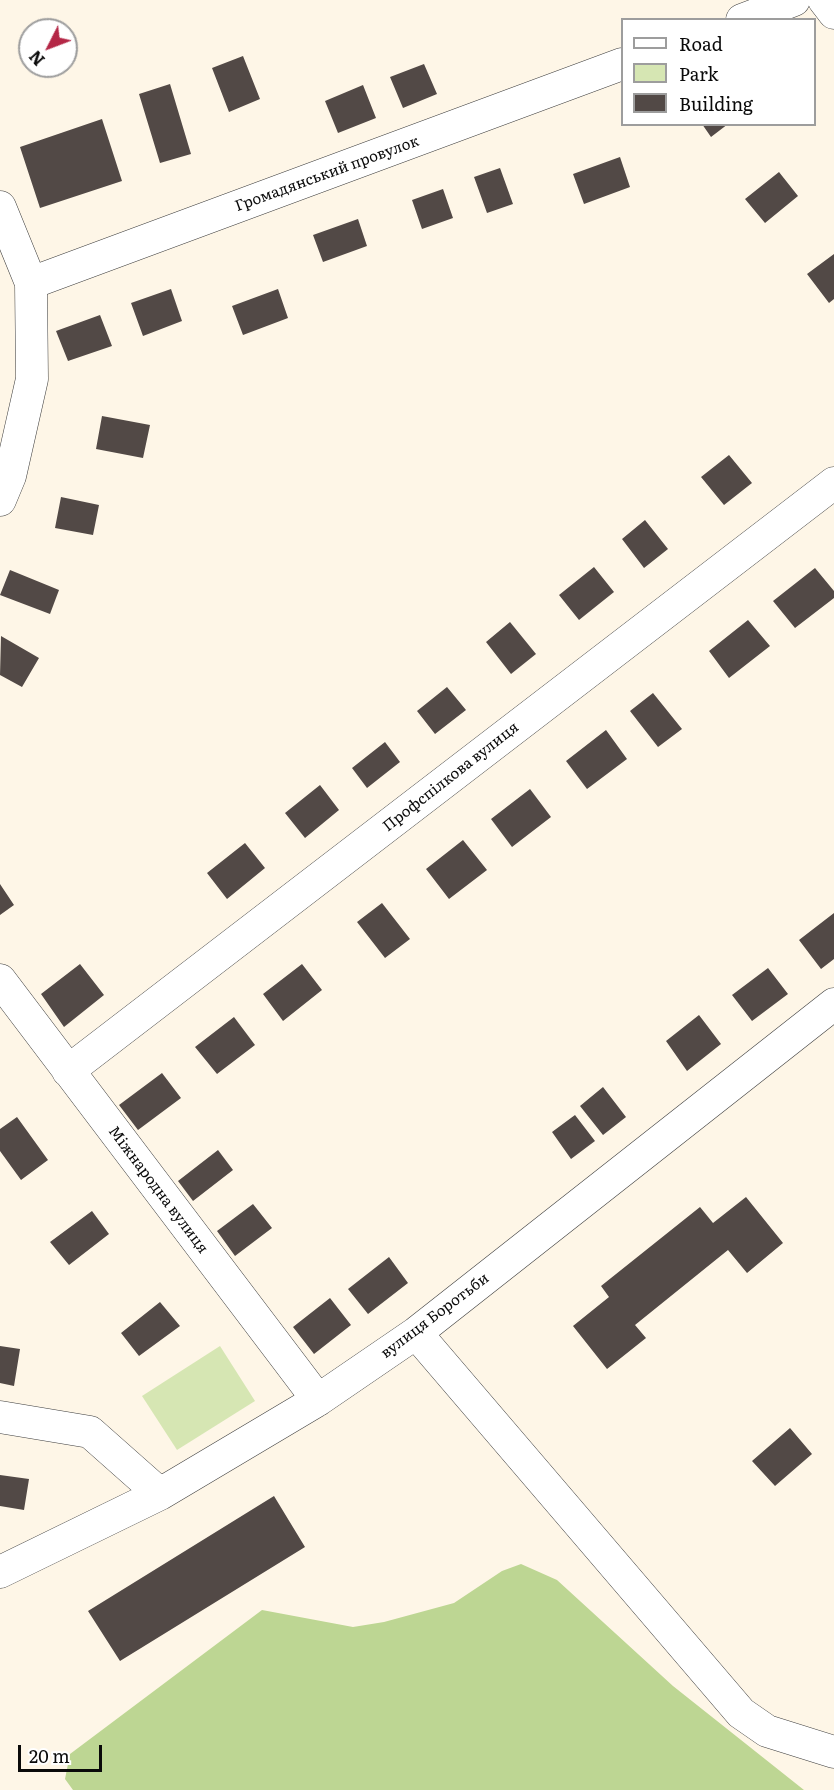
<!DOCTYPE html>
<meta charset="utf-8">
<style>
body{margin:0}
#map{position:relative;width:834px;height:1790px;overflow:hidden;background:#fef6e7;font-family:Literata,serif}
canvas{display:block}
.legend{position:absolute;left:621px;top:18px;width:195px;height:108px;box-sizing:border-box;background:#fff;border:2px solid #9d9d9d;margin:0;padding:8px 10px;list-style:none;font-size:18px;color:#0a0a0a}
.legend li{display:flex;align-items:center;gap:12px;height:30px}
.legend b{width:30px;border:2px solid #9d9d9d}
.north{position:absolute;left:18px;top:18px;width:60px;height:60px;box-sizing:border-box;background:#fff;border:2px solid #9d9d9d;border-radius:50%;rotate:228deg;font-size:16px;font-weight:700;line-height:24px;text-align:center;color:#0a0a0a}
.north::after{content:'';display:block;margin:auto;width:21px;height:27px;background:#b42746;clip-path:polygon(50% 0,100% 100%,50% 72%,0 100%)}
.scale{position:absolute;left:18px;top:1745px;width:84px;height:27px;box-sizing:border-box;border:3px solid #0a0a0a;border-top:0;padding-left:8px;font-size:18px;line-height:21px;white-space:nowrap;color:#0a0a0a;-webkit-text-stroke:4px #fff;paint-order:stroke}
</style>
<div id="map">
<canvas width="834" height="1790"></canvas>
<ul class="legend">
<li><b style="height:8px;background:#fff"></b>Road</li>
<li><b style="height:16px;background:#d6e6b3"></b>Park</li>
<li><b style="height:16px;background:#524946"></b>Building</li>
</ul>
<div class="north">N</div>
<div class="scale">20 m</div>
</div>
<script>
const ctx = document.querySelector('canvas').getContext('2d');
ctx.lineJoin = 'round';
function fillPath(path, color) { ctx.fillStyle = color; ctx.fill(path, 'evenodd'); }
function trace(path, color, width, dash) { ctx.strokeStyle = color; ctx.lineWidth = width; ctx.lineCap = dash ? 'butt' : 'round'; ctx.setLineDash(dash || []); ctx.stroke(path); }
function drawText(font, color, halo, rows, align = 'center') {
  ctx.font = font + ' Literata,serif'; ctx.lineWidth = 6; ctx.setLineDash([]); ctx.textBaseline = 'middle'; ctx.strokeStyle = halo; ctx.fillStyle = color; for (const [text, x, y, turn = 0] of rows) {
    ctx.save(); ctx.translate(x, y); ctx.rotate((+turn || 0) * Math.PI / 180); ctx.textAlign = isNaN(turn) ? turn : align; if (halo) ctx.strokeText(text, 0, 0); ctx.fillText(text, 0, 0); ctx.restore();
  }
}
fillPath(new Path2D(`
 M220 1346 255 1401 177 1450 142 1396Z`), '#d6e6b3');
fillPath(new Path2D(`
 M521 1564 557 1580 673 1686 804 1790H73L65 1779 70 1754 262 1610 353 1627 384 1622 454 1603 502 1571Z`), '#bdd693');
fillPath(new Path2D(`
 M243 56 260 99 229 112 212 68Z
 M424 64 437 94 403 108 390 77Z
 M170 84 191 154 160 163 139 94Z
 M363 85 376 118 338 133 325 101Z
 M102 119 122 181 40 208 20 147Z
 M702 124H728L711 137Z
 M620 157 630 187 584 204 573 174Z
 M500 168 513 204 487 213 474 177Z
 M779 172 798 196 765 223 745 199Z
 M443 189 453 218 422 229 412 200Z
 M358 219 367 246 323 262 313 235Z
 M834 254V299L829 303 807 274Z
 M171 289 182 321 143 336 131 303Z
 M278 289 288 318 243 335 232 306Z
 M100 315 112 346 68 361 56 331Z
 M102 416 150 425 143 458 96 449Z
 M729 455 752 483 724 505 701 477Z
 M61 497 99 505 93 535 55 528Z
 M645 520 668 549 644 568 622 539Z
 M594 567 614 592 579 620 559 595Z
 M815 568 834 591V598L795 628 773 601Z
 M10 570 59 590 50 614 0 595Z
 M748 620 770 646 729 678 709 651Z
 M510 622 536 654 511 674 486 642Z
 M1 636 39 658 22 687 0 675Z
 M447 687 466 710 435 734 417 711Z
 M653 693 682 729 658 747 630 711Z
 M606 730 627 759 587 789 566 761Z
 M385 742 400 762 367 788 352 768Z
 M320 785 339 810 305 838 285 813Z
 M530 789 551 817 512 847 491 819Z
 M463 840 487 870 449 899 426 869Z
 M245 843 265 868 227 899 207 873Z
 M0 884 14 905 0 915Z
 M382 903 410 939 385 958 357 922Z
 M834 913V959L821 969 799 940Z
 M80 964 104 995 64 1027 41 994Z
 M302 964 322 990 283 1021 263 994Z
 M768 968 788 994 752 1021 732 995Z
 M699 1015 721 1044 687 1071 666 1041Z
 M234 1017 255 1045 217 1074 195 1047Z
 M162 1073 181 1098 138 1130 119 1105Z
 M603 1087 626 1117 603 1135 580 1106Z
 M575 1115 595 1141 571 1159 552 1132Z
 M17 1117 48 1160 21 1180 0 1151V1129Z
 M218 1150 233 1170 193 1201 178 1181Z
 M746 1197 783 1243 747 1273 728 1250 635 1325 646 1338 607 1369 573 1326 609 1297 601 1286 700 1207 713 1223Z
 M253 1204 272 1228 235 1256 217 1231Z
 M92 1211 109 1234 69 1265 50 1242Z
 M389 1257 408 1283 368 1314 348 1289Z
 M330 1298 351 1325 314 1354 293 1327Z
 M160 1302 180 1326 139 1356 121 1333Z
 M0 1346 20 1349 14 1386 0 1383Z
 M790 1428 812 1454 775 1486 752 1461Z
 M0 1475 29 1479 24 1510 0 1506Z
 M274 1496 305 1547 120 1661 88 1611Z`), '#524946');
const minor = new Path2D(`
 M824 0 834 13
 M742 20 794 0
 M0 207 31 283 32 379 10 476 0 500
 M31 283 622 64
 M0 980 318 1400
 M68 1071 834 483
 M416 1333 741 1713 767 1731 834 1752
 M0 1417 90 1432 160 1494
 M0 1572 160 1494 318 1400 416 1333 834 1004`);
trace(minor, '#3d3d3d', 33);
trace(minor, '#fff', 32);
drawText('15px', '#0a0a0a', '#fff', [
 ["Громадянський провулок",327,174,-20],
 ["Профспілкова вулиця",451,777,-38],
 ["Міжнародна вулиця",158,1190,53],
 ["вулиця Боротьби",435,1316,-37]
]);
</script>
